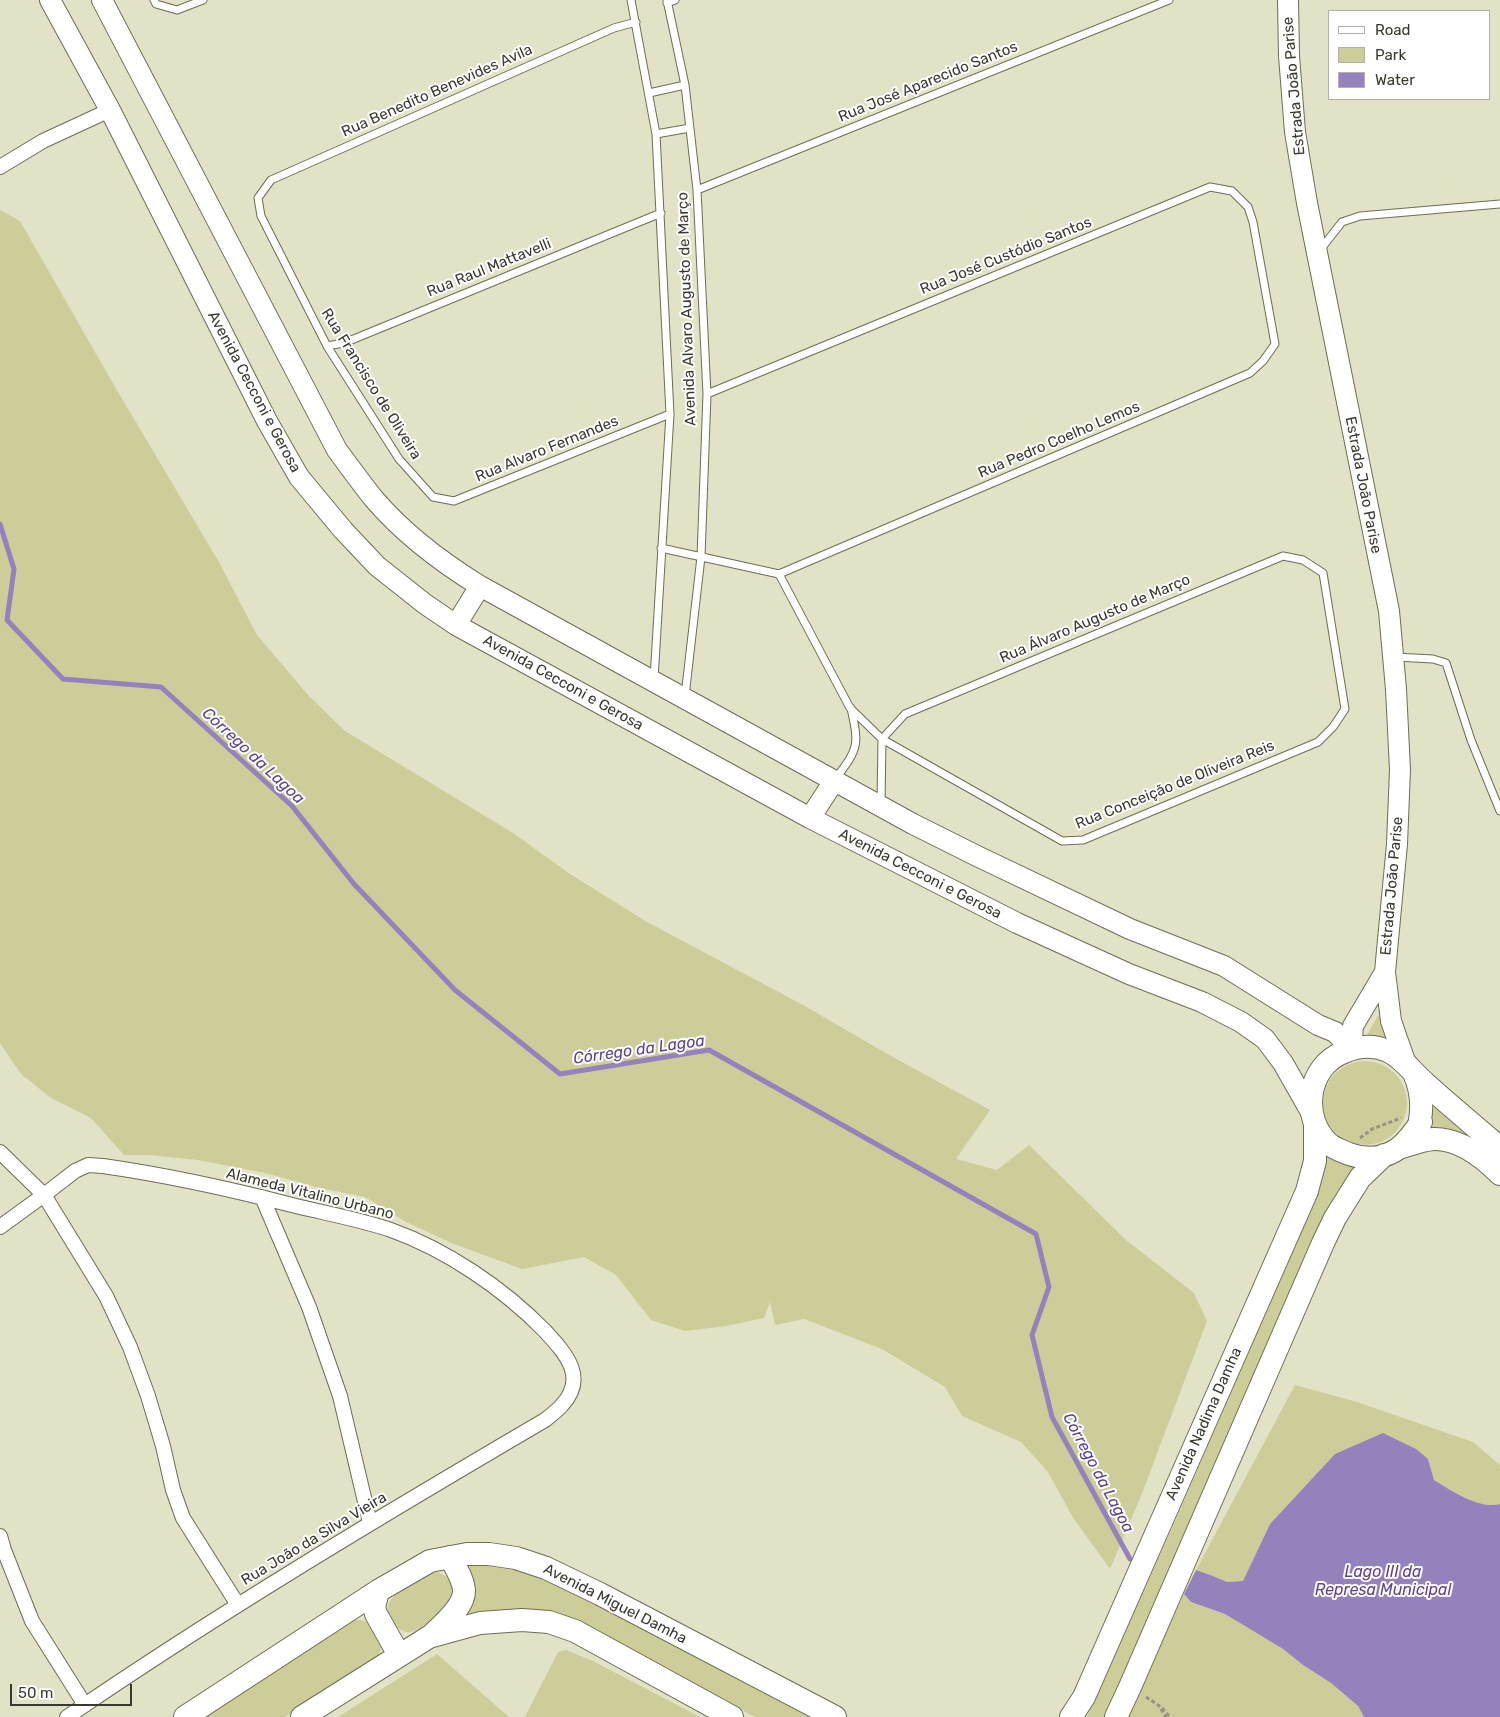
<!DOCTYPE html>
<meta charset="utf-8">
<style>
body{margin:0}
#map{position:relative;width:1500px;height:1717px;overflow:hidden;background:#e2e2c7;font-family:Rubik,sans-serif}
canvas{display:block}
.legend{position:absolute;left:1328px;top:10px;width:162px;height:90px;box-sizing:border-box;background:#fff;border:1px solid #b0b0ac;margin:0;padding:6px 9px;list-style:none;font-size:15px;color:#39392f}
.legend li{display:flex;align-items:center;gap:10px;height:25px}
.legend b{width:25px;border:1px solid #b0b0ac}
.scale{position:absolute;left:10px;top:1684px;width:122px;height:22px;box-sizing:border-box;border:2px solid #39392f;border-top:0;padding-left:6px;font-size:15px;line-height:18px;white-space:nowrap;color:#39392f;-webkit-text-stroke:4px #fff;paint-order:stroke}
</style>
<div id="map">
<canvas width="1500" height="1717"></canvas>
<ul class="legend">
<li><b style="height:6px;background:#fff"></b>Road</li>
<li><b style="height:14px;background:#cdcd99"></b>Park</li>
<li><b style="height:14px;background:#9482bc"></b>Water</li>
</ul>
<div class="scale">50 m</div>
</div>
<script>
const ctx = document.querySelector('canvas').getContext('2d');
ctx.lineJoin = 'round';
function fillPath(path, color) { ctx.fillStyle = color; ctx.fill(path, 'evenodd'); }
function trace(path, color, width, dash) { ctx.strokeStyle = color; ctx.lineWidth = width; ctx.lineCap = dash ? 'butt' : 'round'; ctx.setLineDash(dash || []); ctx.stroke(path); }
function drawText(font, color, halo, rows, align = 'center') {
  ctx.font = font + ' Rubik,sans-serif'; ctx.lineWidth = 4; ctx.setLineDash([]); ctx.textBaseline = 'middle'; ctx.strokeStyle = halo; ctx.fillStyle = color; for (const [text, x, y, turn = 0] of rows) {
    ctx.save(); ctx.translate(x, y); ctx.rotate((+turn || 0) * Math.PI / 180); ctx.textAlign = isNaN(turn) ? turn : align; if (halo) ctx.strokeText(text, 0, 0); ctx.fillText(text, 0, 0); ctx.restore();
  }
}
fillPath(new Path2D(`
 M0 210 20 221 111 380 220 564 257 635 308 695 345 731 513 833 570 874 647 922 803 1005 891 1056 990 1110 956 1159 997 1170 1029 1145 1126 1240 1194 1293 1207 1321 1141 1496 1110 1569 1072 1516 1048 1472 1021 1442 962 1416 945 1387 882 1349 804 1319 775 1325 770 1302 764 1318 726 1326 685 1331 651 1320 616 1275 584 1257 522 1269 454 1244 406 1222 365 1197 320 1188 265 1173 198 1160 150 1155H124L91 1118 51 1098 21 1074 0 1043Z
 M1380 1015 1386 1039 1367 1035 1377 1017Z
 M1323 1103a42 42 0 1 1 84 0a42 42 0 1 1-84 0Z
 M1434 1107 1465 1134 1457 1138 1426 1135Z
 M1324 1152 1350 1166 1358 1167 1336 1194 1311 1246 1105 1717H1087L1170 1533 1316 1198 1320 1187Z
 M1295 1385 1357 1402 1473 1442 1500 1465V1504C1480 1510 1450 1490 1434 1480L1428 1459 1335 1454 1270 1524 1243 1581 1227 1582 1213 1576 1196 1570Z
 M492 1563 527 1570 582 1597 810 1717H755L575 1623 522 1609 480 1611 467 1614V1565Z
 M435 1572C445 1574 450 1579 456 1586L446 1612 425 1626 411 1632H406L395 1627C392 1622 389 1617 388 1612 384 1595 421 1576 435 1572Z
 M1184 1594 1191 1602 1225 1614 1283 1649 1303 1665 1331 1683 1358 1706 1364 1717H1128Z
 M359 1620 371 1623 382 1647 376 1660 285 1717H202L352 1621Z
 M566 1650 593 1661 700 1717H525L558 1652Z
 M437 1654 509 1717H338Z`), '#cdcd99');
fillPath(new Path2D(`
 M1383 1433 1416 1449 1428 1459 1434 1480C1450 1490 1480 1510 1500 1504V1717H1364L1358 1706 1331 1683 1303 1665 1283 1649 1225 1614 1191 1602 1184 1594 1196 1570 1213 1576 1227 1582 1243 1581 1270 1524 1335 1454Z`), '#9482bc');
trace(new Path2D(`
 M0 524 14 569 7 620 63 679 161 687 292 806 354 884 455 990 560 1074 709 1050 1036 1234 1049 1287 1032 1335 1052 1417 1130 1559`), '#9482bc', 5);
const lane = new Path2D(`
 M154 0 156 4 177 10 203 0
 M631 0 656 134 670 414 654 679
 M667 0 685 85 697 190 707 394 701 557 685 696
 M667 3 675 0
 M636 22 614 28 271 180 258 198 261 216 327 346 399 459 433 497 454 501 670 414
 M649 93 685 85
 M656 134 690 128
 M697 190 1169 0
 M1320 250 1342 222 1360 216 1500 204
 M327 346 344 343 661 213
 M707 394 1210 187 1232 191 1248 207 1253 222 1275 344 1263 361 1250 373 779 574
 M661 548 779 574 850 708 882 739 1062 841 1083 840 1318 742 1333 727 1345 709 1323 573 1303 560 1283 556 905 714 882 739 881 803
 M1395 657 1433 659 1446 663 1471 740 1500 811
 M836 778C859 748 859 745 851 708`);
const street = new Path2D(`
 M0 167 43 141 110 110
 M0 1152 44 1195 75 1171 88 1165 103 1166C166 1175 230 1189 292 1205 324 1213 359 1219 391 1230 447 1250 504 1289 545 1331 565 1353 588 1377 562 1405 557 1411 551 1415 545 1420 383 1515 222 1611 67 1717
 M262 1197 309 1307 340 1396 370 1523
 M0 1227 44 1195 106 1296 130 1347 148 1396 163 1446 173 1490 183 1518 238 1605
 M0 1536 4 1550 32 1621 85 1705`);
const secondary = new Path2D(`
 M50 0 110 110 267 421 299 477 343 530 377 566 425 604 456 625 810 818 1017 923 1129 974 1202 1002 1241 1022 1265 1039 1283 1063 1312 1114
 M102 0 337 450C349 466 361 483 374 499 404 534 441 562 480 586L913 824 977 856 1130 929 1224 966 1318 1025 1335 1032 1351 1049
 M1288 0 1289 56 1295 132 1307 203 1389 611 1396 689 1400 770 1397 844 1385 972 1391 1021 1406 1064
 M456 625 480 586
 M810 818 834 781
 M1351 1049 1353 1026 1385 972`);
const primary = new Path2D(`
 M1414 1073C1421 1089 1423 1103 1420 1120L1421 1122C1415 1131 1408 1141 1399 1148 1384 1159 1366 1160 1349 1154 1342 1151 1335 1149 1329 1144 1300 1118 1307 1066 1344 1052 1358 1046 1374 1045 1388 1051 1403 1058 1413 1073 1425 1083 1449 1105 1475 1126 1500 1148
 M1399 1148C1409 1145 1422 1140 1433 1139 1459 1138 1482 1156 1500 1174
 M378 1591 374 1607 376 1614 399 1655
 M432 1635C442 1625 465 1607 464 1590 463 1578 455 1567 450 1557
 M185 1717 378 1591 430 1561 467 1554H489L516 1558 546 1568 600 1594 835 1717
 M302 1717 429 1637 480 1623 522 1620 549 1622 575 1631 732 1717
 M1071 1717 1084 1697 1307 1191 1315 1161V1125
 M1116 1717 1130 1687 1323 1243 1335 1218 1360 1178 1384 1155`);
trace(lane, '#6d6d55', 9);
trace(street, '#6d6d55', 16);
trace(secondary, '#6d6d55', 22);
trace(primary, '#6d6d55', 24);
trace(new Path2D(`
 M1360 1138 1372 1129 1401 1118
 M1146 1697 1161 1707 1170 1717
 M1161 1709 1166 1717`), '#949481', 3, [4, 2.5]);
trace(lane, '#fff', 7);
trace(street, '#fff', 14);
trace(secondary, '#fff', 20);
trace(primary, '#fff', 22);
drawText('15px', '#39392f', '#fff', [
 ["Rua José Aparecido Santos",928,82,-22],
 ["Estrada João Parise",1294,86,-95],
 ["Rua Benedito Benevides Avila",437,91,-24],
 ["Rua José Custódio Santos",1006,256,-22],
 ["Rua Raul Mattavelli",489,268,-22],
 ["Avenida Alvaro Augusto de Março",687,309,-92],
 ["Rua Francisco de Oliveira",371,384,58],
 ["Avenida Cecconi e Gerosa",254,392,62],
 ["Rua Pedro Coelho Lemos",1059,440,-23],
 ["Rua Alvaro Fernandes",547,449,-22],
 ["Estrada João Parise",1363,485,79],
 ["Rua Álvaro Augusto de Março",1095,619,-23],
 ["Avenida Cecconi e Gerosa",563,683,29],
 ["Rua Conceição de Oliveira Reis",1175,785,-22],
 ["Avenida Cecconi e Gerosa",920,874,27],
 ["Estrada João Parise",1392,886,-85],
 ["Alameda Vitalino Urbano",310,1194,14],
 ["Avenida Nadima Damha",1204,1424,-66],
 ["Rua João da Silva Vieira",314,1539,-31],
 ["Avenida Miguel Damha",615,1604,27]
]);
drawText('italic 16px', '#5e448d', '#fff', [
 ["Córrego da Lagoa",253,756,43],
 ["Córrego da Lagoa",639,1050,-8],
 ["Córrego da Lagoa",1098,1473,62],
 ["Lago III da",1383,1572],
 ["Represa Municipal",1383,1590]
]);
</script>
